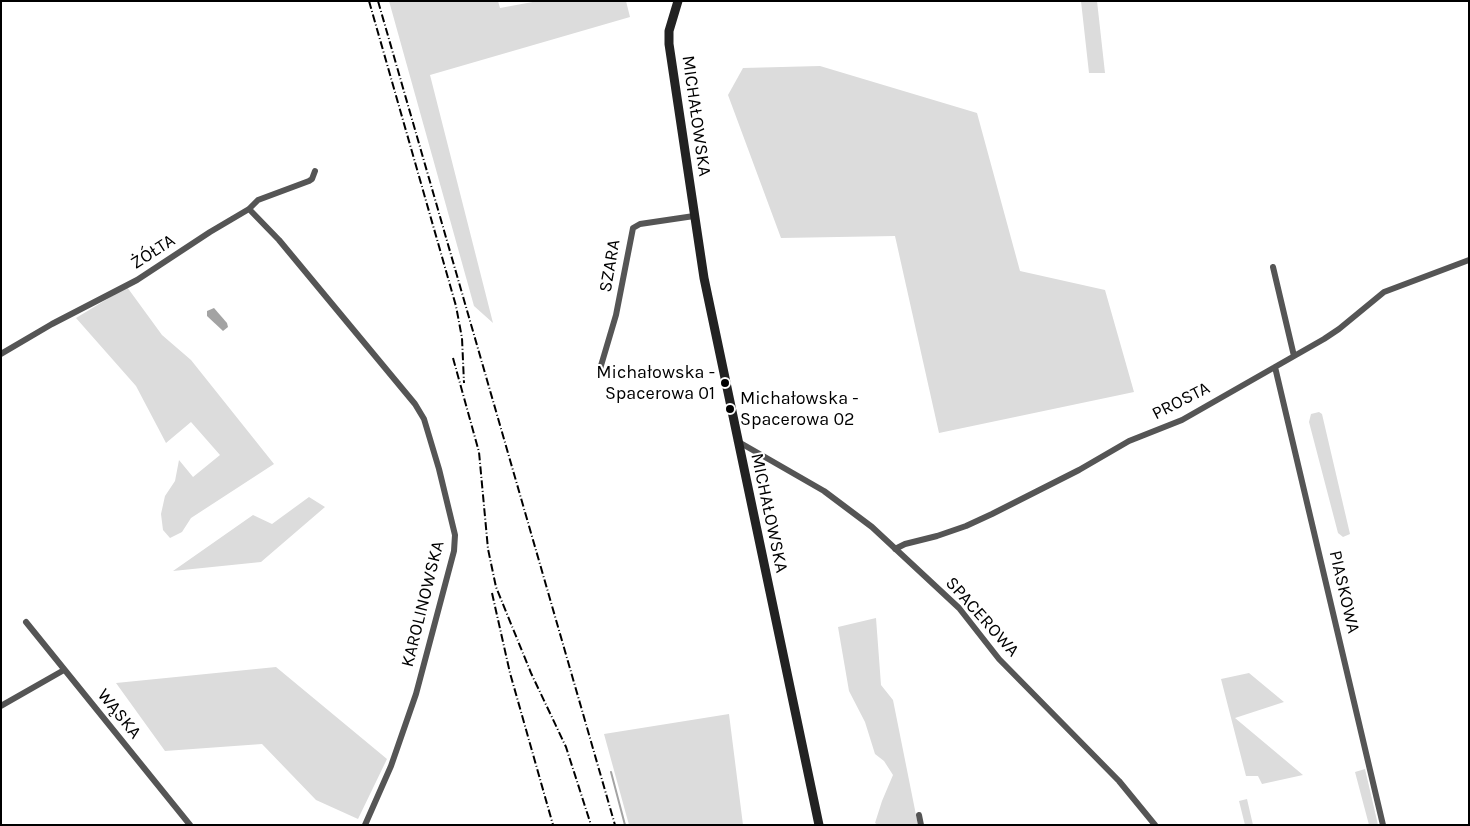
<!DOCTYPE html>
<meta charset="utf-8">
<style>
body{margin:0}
#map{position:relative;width:1470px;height:826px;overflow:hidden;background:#fff;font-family:Karla,sans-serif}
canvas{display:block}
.frame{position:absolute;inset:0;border:2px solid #000;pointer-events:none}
</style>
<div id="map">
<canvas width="1470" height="826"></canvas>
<div class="frame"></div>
</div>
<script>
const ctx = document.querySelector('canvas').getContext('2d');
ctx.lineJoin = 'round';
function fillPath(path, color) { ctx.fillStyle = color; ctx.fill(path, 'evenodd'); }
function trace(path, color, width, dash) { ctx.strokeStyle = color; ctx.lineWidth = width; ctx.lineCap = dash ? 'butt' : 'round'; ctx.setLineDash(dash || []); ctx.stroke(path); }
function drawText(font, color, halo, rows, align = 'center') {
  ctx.font = font + ' Karla,sans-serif'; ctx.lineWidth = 4; ctx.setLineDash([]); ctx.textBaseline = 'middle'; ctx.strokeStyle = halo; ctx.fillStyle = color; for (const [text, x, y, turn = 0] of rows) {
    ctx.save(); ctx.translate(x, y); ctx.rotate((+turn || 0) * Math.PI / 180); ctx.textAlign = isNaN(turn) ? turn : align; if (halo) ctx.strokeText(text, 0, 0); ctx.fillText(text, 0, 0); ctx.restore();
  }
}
fillPath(new Path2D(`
 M389 1H498L500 8 538 1H626L630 17 430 75 493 323 474 306Z
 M1081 1H1097L1105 73H1089Z
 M820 66 977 113 1020 271 1105 290 1134 392 939 433 895 236 781 238 728 95 743 68Z
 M127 287 162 335 191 360 274 464 191 518 182 532 170 538 163 530 161 514 165 496 175 481 179 460 193 477 220 455 191 422 166 443 136 386 76 318Z
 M1319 412 1322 414 1350 534 1343 537 1338 533 1309 422 1311 414Z
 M309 497 325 507 261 562 173 571 253 515 272 524Z
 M876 618 881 685 893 700 918 825H878L875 823 882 801 893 775 884 761 875 754 865 722 849 691 838 627Z
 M276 667 387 759 358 819 316 800 262 744 165 751 116 683Z
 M1249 673 1284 702 1235 718 1303 775 1262 784 1258 776H1246L1221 679Z
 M729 714 743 825H629L604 734Z
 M1365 769 1378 825H1369L1355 772Z
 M1247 799 1253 825H1245L1239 801Z`), '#dcdcdc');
fillPath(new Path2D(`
 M214 308 227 323 228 327 223 331 207 316V311Z`), '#a3a3a3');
trace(new Path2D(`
 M611 772 625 825`), '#a3a3a3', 2);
trace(new Path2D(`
 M249 209 279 240 415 404 424 419 439 469 455 535 454 551 416 694 391 766 365 825
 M1273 267 1294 356
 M1 354 52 324 137 280 210 232 249 209 258 200 309 181 312 179 315 171
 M1275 367 1383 825
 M600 369 616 315 633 228 640 224 694 216
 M737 441 824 491 872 527 959 608 999 659 1119 781 1155 825
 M895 549 905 544 937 536 966 526 992 514 1079 470 1129 441 1182 420 1324 339 1339 329 1384 292 1469 260
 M26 622 190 825
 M1 706 64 670
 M919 815 921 825`), '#555', 6);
trace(new Path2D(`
 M678 1 669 31V44L704 278 819 825`), '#222', 9);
trace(new Path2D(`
 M369 1 456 306 462 338 464 383
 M378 1 615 825
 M453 358 479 452 488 549 496 587 531 673 566 747 591 825
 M492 593 510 673 553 825`), '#000', 2, [8, 2.5, 1, 2.5]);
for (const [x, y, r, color] of [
 [725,383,5,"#000"],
 [730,409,5,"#000"]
]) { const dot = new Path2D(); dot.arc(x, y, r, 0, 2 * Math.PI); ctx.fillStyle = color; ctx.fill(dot); trace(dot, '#fff', 2); }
drawText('18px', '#000', '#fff', [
 ["MICHAŁOWSKA",696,116,82],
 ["ŻÓŁTA",153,252,-33],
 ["SZARA",610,266,-80],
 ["PROSTA",1181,401,-27],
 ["MICHAŁOWSKA",769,513,78],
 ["PIASKOWA",1344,592,77],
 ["KAROLINOWSKA",423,604,-76],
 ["SPACEROWA",982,617,48],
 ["WĄSKA",119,714,51]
]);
drawText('18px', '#000', '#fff', [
 ["Michałowska -",715,373],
 ["Spacerowa 01",715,394],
 ["Michałowska -",740,399,"left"],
 ["Spacerowa 02",740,420,"left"]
], 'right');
</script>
